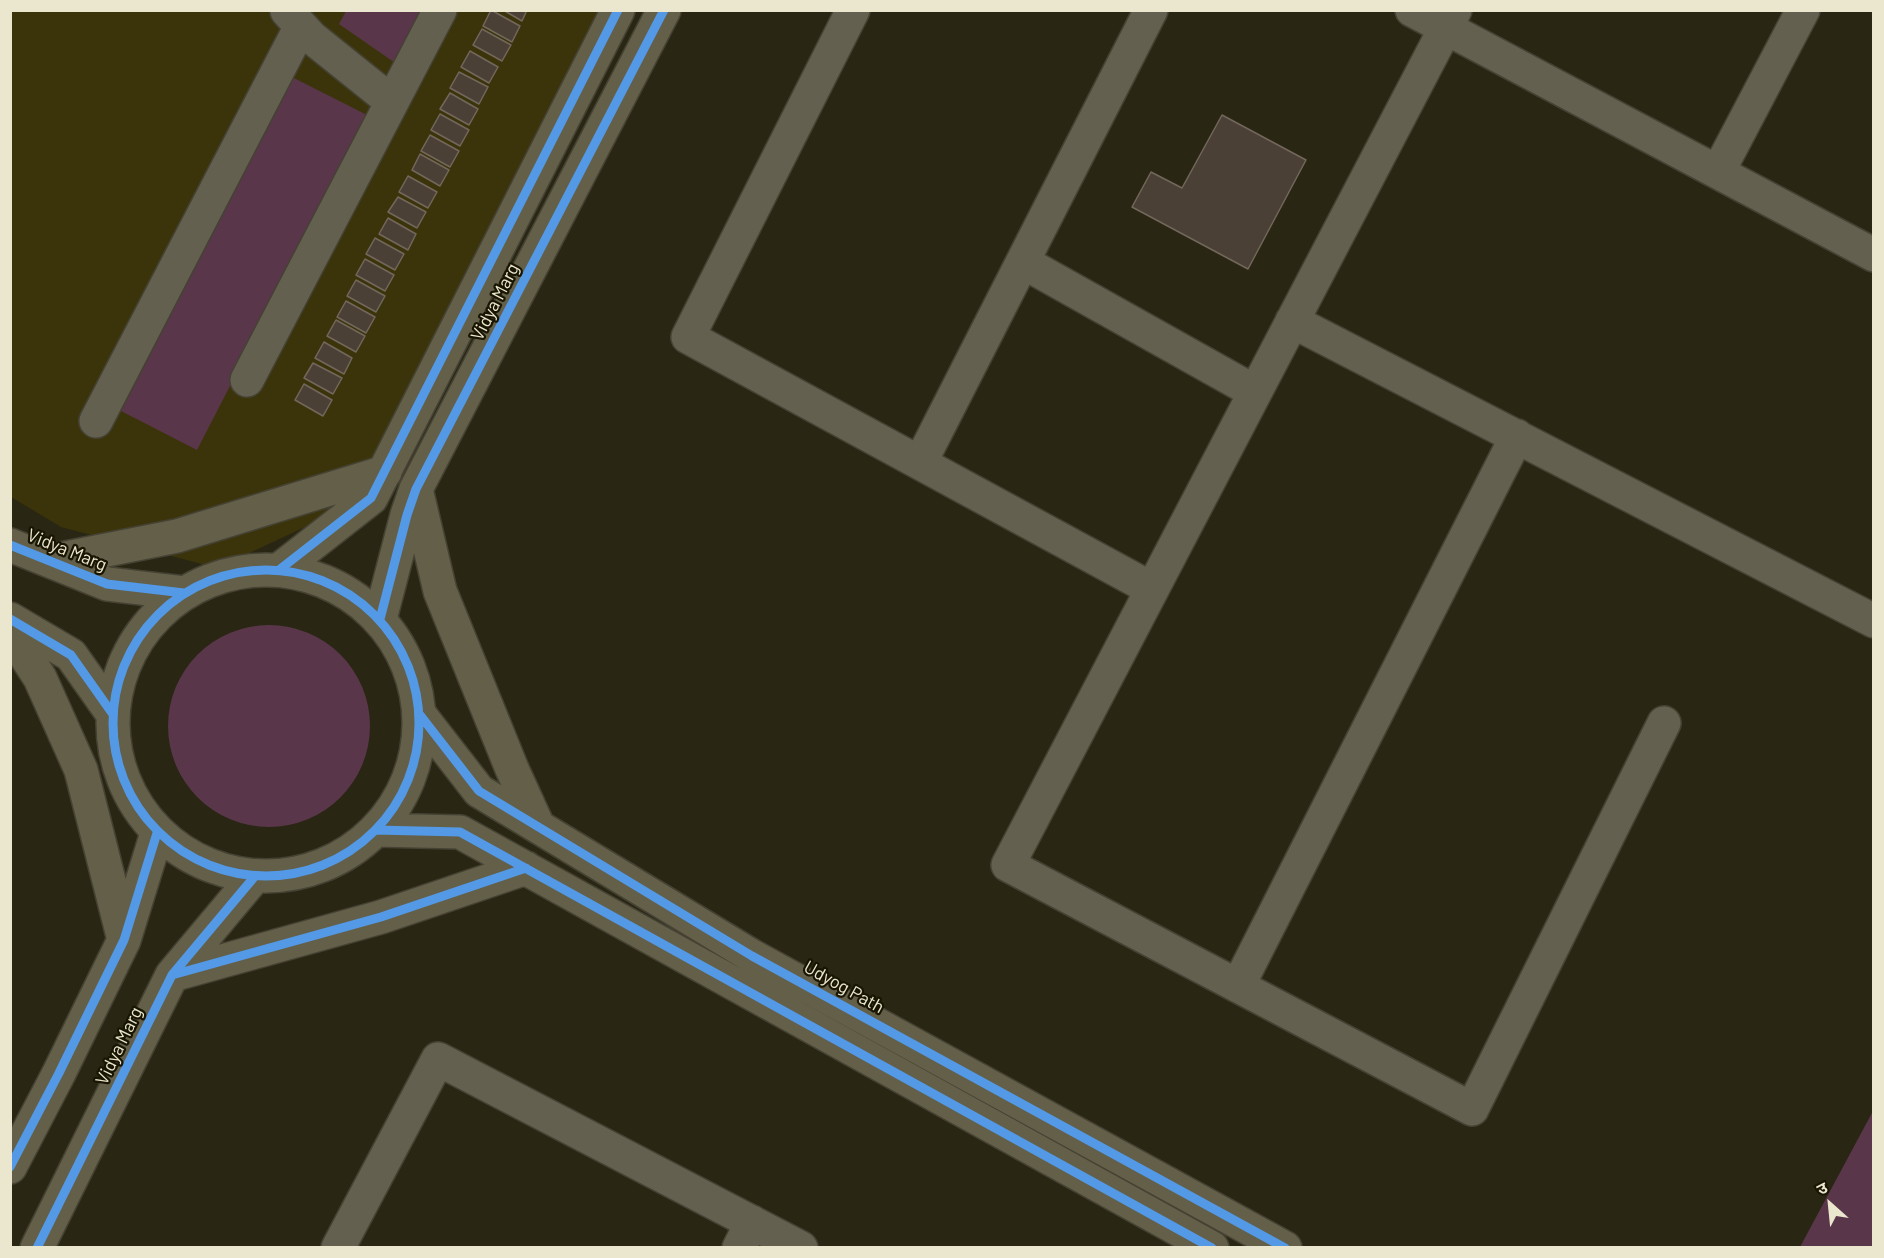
<!DOCTYPE html>
<meta charset="utf-8">
<style>
body{margin:0}
#map{position:relative;width:1884px;height:1258px;overflow:hidden;background:#292613;font-family:Barlow,"Noto Sans Devanagari",sans-serif}
canvas{display:block}
.frame{position:absolute;inset:0;border:12px solid #ebe7ce;pointer-events:none}
.north{position:absolute;left:1800px;top:1174px;width:60px;height:60px;-webkit-text-stroke:4px #191503;paint-order:stroke;rotate:333deg;font-size:16px;font-weight:700;line-height:24px;text-align:center;color:#ebe7ce}
.north::after{content:'';display:block;margin:auto;width:21px;height:27px;background:#ebe7ce;clip-path:polygon(50% 0,100% 100%,50% 72%,0 100%)}
</style>
<div id="map">
<canvas width="1884" height="1258"></canvas>
<div class="frame"></div>
<div class="north">उ</div>
</div>
<script>
const ctx = document.querySelector('canvas').getContext('2d');
ctx.lineJoin = 'round';
function fillPath(path, color) { ctx.fillStyle = color; ctx.fill(path, 'evenodd'); }
function trace(path, color, width, dash) { ctx.strokeStyle = color; ctx.lineWidth = width; ctx.lineCap = dash ? 'butt' : 'round'; ctx.setLineDash(dash || []); ctx.stroke(path); }
function drawText(font, color, halo, rows, align = 'center') {
  ctx.font = font + ' Barlow,sans-serif'; ctx.lineWidth = 4.5; ctx.setLineDash([]); ctx.textBaseline = 'middle'; ctx.strokeStyle = halo; ctx.fillStyle = color; for (const [text, x, y, turn = 0] of rows) {
    ctx.save(); ctx.translate(x, y); ctx.rotate((+turn || 0) * Math.PI / 180); ctx.textAlign = isNaN(turn) ? turn : align; if (halo) ctx.strokeText(text, 0, 0); ctx.fillText(text, 0, 0); ctx.restore();
  }
}
fillPath(new Path2D(`
 M11 11H602L348 507 217 568 61 527 11 497Z`), '#3b340b');
fillPath(new Path2D(`
 M346 11H431L401 67 339 24Z
 M292 77 369 116 197 450 121 411Z
 M168 726a101 101 0 1 1 202 0a101 101 0 1 1-202 0Z
 M1873 1111V1247H1800Z`), '#59364a');
const building = new Path2D(`
 M491 10 520 26 512 42 483 26Z
 M503 10H527L522 21Z
 M482 29 511 45 502 61 473 45Z
 M470 51 498 67 489 83 461 67Z
 M459 72 488 87 479 104 450 88Z
 M450 93 478 109 469 125 440 109Z
 M440 114 469 130 460 146 431 130Z
 M1222 115 1306 160 1248 269 1132 207 1151 172 1182 188Z
 M430 135 459 151 450 167 421 151Z
 M420 154 449 170 440 186 412 170Z
 M408 176 437 192 428 208 399 192Z
 M398 197 426 212 417 228 388 212Z
 M388 218 416 234 408 250 379 234Z
 M375 238 404 254 395 270 366 254Z
 M365 259 394 275 385 291 356 275Z
 M356 280 385 296 376 312 347 296Z
 M346 301 375 317 366 333 337 317Z
 M336 320 365 336 356 352 327 336Z
 M324 342 352 358 344 374 315 358Z
 M313 363 342 378 333 394 304 378Z
 M304 384 332 400 323 416 295 400Z`);
fillPath(building, '#4a4035');
trace(building, '#73675c', 1.5);
const minor = new Path2D(`
 M853 10 688 337 1152 589
 M1412 10 1874 255
 M1455 10 1008 865 1472 1109 1664 723
 M287 11 311 37 392 102
 M1718 172 1803 10
 M1023 262 1255 392
 M1292 321 1874 621
 M247 380 440 10
 M96 421 301 26
 M920 463 1151 10
 M1238 986 1517 436
 M338 1248 438 1059 801 1248
 M739 1248 752 1222`);
const major = new Path2D(`
 M416 489 440 591 512 769 538 826
 M10 545 107 584 184 593
 M51 561 177 536 385 472
 M113 723a153 153 0 1 1 306 0a153 153 0 1 1-306 0Z
 M279 570 371 498 618 10
 M10 619 71 655 112 713
 M380 619 407 515 416 489 664 10
 M10 632 40 678 81 770 124 940
 M420 715 479 791 752 956 1285 1248
 M376 830 460 832 1212 1248
 M172 975 381 917 526 868
 M10 1167 59 1073 124 940 157 833
 M37 1248 172 975 255 876`);
trace(minor, '#454234', 36);
trace(major, '#454234', 36);
trace(minor, '#63604f', 33);
trace(major, '#635f49', 33);
trace(new Path2D(`
 M10 545 107 584 184 593
 M113 723a153 153 0 1 1 306 0a153 153 0 1 1-306 0Z
 M279 570 371 498 618 10
 M10 619 71 655 112 713
 M380 619 407 515 416 489 664 10
 M420 715 479 791 752 956 1285 1248
 M376 830 460 832 1212 1248
 M172 975 381 917 526 868
 M10 1167 59 1073 124 940 157 833
 M37 1248 172 975 255 876`), '#5399e6', 9);
drawText('18px', '#ebe7ce', '#191503', [
 ["Vidya Marg",495,302,-63],
 ["Vidya Marg",67,550,22],
 ["Udyog Path",844,987,29],
 ["Vidya Marg",119,1046,-64]
]);
</script>
